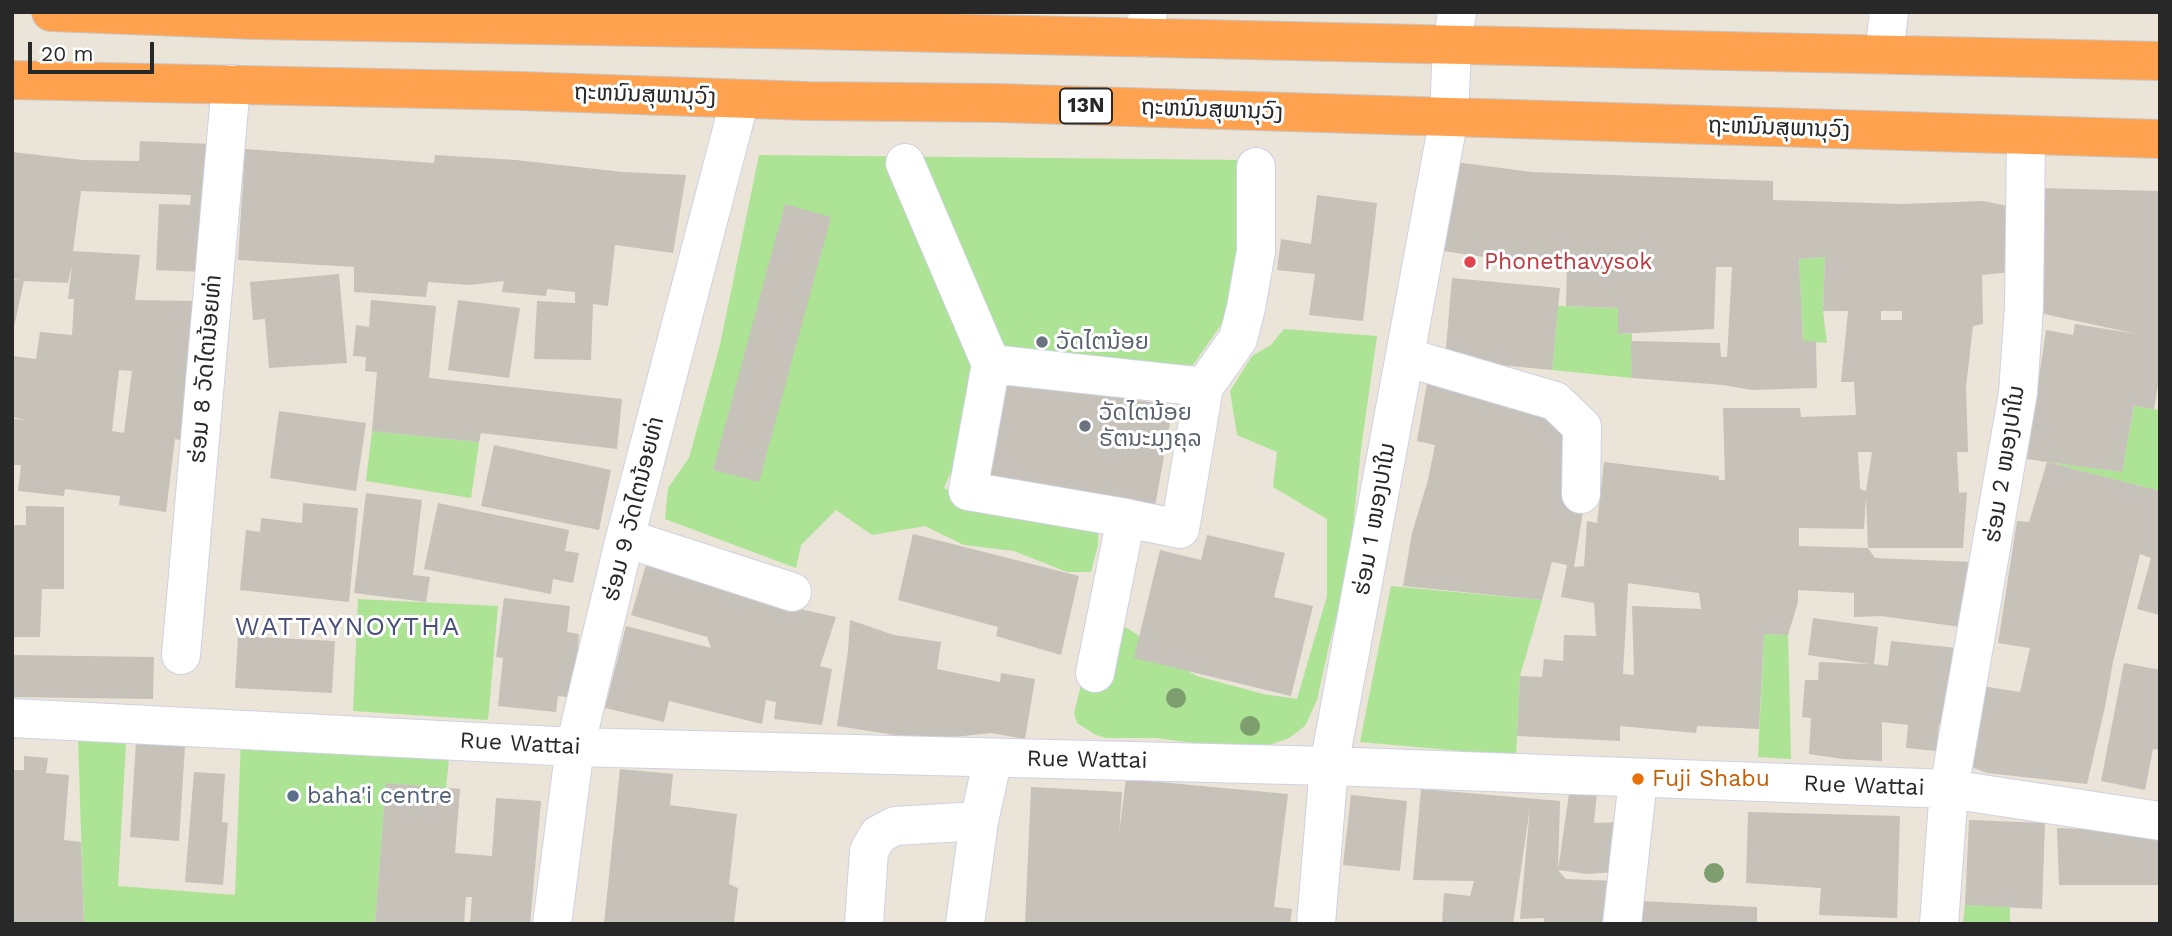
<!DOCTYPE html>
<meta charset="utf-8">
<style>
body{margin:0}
#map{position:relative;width:2172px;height:936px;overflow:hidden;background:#ebe4d9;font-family:"Work Sans",sans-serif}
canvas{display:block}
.frame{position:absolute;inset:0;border:14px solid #282828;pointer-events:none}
.scale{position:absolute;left:28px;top:42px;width:126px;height:32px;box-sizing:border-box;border:4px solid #282828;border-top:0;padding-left:9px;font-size:21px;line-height:24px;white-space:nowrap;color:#282828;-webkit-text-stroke:5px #fff;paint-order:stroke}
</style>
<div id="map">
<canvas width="2172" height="936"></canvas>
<div class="frame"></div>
<div class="scale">20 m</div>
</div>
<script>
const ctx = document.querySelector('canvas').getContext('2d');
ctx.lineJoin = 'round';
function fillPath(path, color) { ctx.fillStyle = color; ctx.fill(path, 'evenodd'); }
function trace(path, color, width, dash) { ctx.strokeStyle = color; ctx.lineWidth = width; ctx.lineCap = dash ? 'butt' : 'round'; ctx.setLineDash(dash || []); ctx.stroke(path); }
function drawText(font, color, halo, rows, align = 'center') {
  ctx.font = font + ' "Work Sans","Noto Sans Lao",sans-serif'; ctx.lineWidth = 6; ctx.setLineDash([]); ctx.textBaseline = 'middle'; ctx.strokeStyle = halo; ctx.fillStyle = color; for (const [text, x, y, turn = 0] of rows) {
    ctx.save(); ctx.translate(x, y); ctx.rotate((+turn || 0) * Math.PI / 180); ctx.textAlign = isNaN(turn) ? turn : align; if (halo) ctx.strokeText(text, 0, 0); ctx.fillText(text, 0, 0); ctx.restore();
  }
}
fillPath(new Path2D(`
 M759 155 1244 160 1246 231 1228 315 1193 365 1077 360 973 422 944 488 977 504 1098 516V545L1091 572H1067L1014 551 964 545 925 526 872 535 836 510 801 545 796 568 665 519 668 488 689 458 720 345Z
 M1825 257 1823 311 1827 343 1803 341 1799 259Z
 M1558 306 1618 308V334H1632V378L1552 370Z
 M1284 329 1377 336 1361 449 1348 576 1330 641 1317 700 1305 726 1289 738 1253 751 1156 738H1106L1096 735 1077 723 1074 713 1088 657 1122 625 1138 635 1145 648 1197 676 1263 694 1297 699 1327 596V519L1273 487 1277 452 1237 435 1230 391 1252 356 1271 345Z
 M2134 406 2160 410V491L2047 462 2122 472Z
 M372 431 479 442 471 498 366 481Z
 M1391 586 1542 600 1520 676 1516 756 1360 742Z
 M358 599 498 606 488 720 353 711Z
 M1764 634 1788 635 1791 759 1758 757Z
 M241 738 450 749 446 788 386 783 375 924H84L78 739 126 743 118 886 235 895Z
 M1965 905 2010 907V924H1963Z`), '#ace394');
fillPath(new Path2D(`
 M140 141 212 144 205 272 156 270 159 204 190 205 191 195 81 191 73 251 140 255 135 300 193 301 190 442 175 439 166 512 119 505 120 496 65 489 64 496 18 491 21 465H12V419L26 420 12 417V356L36 359 40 332 72 335 74 299H68L72 266 68 283 24 281 12 336V280H20L12 279V152L83 160 139 161ZM119 370 132 371 124 433 112 431Z
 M245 149 434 163 435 155 516 160 623 172 686 175 673 253 615 245 608 306 593 304 591 360 534 359 537 301 575 303V292L547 289 546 296 502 292 504 281 470 285 428 282 426 297 354 292V267L238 260Z
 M1455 162 1532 172 1773 181V200L1904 204 1983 201 2008 206 2010 272 1982 275 1983 324 1973 326 1966 387 1968 452H1957L1959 493 1967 492 1963 548H1868L1866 497 1864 529 1799 528V546L1868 548 1875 558 1972 562 1961 627 1881 616 1854 617V593L1798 590V602L1788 635 1764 634 1759 729 1697 726 1696 733 1620 726V741L1517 736 1520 676 1542 677 1544 659 1563 661 1564 635 1596 636 1594 603 1561 597 1567 565 1552 562 1542 600 1403 586 1412 533 1428 480 1435 445 1417 441 1427 383 1545 408 1574 431 1567 508 1583 511 1574 567 1584 566 1587 521 1597 523 1604 462 1719 476V480H1725L1723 408H1800L1801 417 1856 415 1854 382H1841L1848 311H1823L1825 257 1799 259 1803 341H1816L1817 388 1752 390 1723 385 1632 378 1631 341 1720 343 1721 357H1727L1732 267H1716L1714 329 1618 334V308L1566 306 1567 264 1519 262 1443 251ZM1881 311H1902V320H1881ZM1858 452H1872L1866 491 1860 489ZM1628 583 1699 593 1701 609 1632 606 1634 675 1623 674Z
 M2034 188 2160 191V373L2154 409 2134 406 2122 472 2047 462 2160 491V615L2137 609 2151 558 2140 554 2113 662 2105 707 2087 784 1987 773 1974 768 1966 747 1975 685 2020 692 2030 648 1998 643 2017 521 2029 522 2047 462 2027 459 2046 330 2073 335 2075 324 2137 334 2035 312Z
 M1317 195 1377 203 1363 321 1309 315 1315 274 1277 270 1281 239 1311 244Z
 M785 204 831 217 759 482 713 470Z
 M339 274 347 363 269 368 265 319 253 320 250 282Z
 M1452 278 1560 288 1552 370 1445 360Z
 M371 300 436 306 429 378 622 399 617 449 481 433 479 442 372 431 377 372 365 371 366 357 353 356 356 325 369 327Z
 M458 300 520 308 509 378 448 370Z
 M1003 378 1173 406 1154 512 986 486Z
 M279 411 366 423 356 491 270 478Z
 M494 445 611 470 599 530 481 506Z
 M366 493 422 500 413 575 430 577 426 602 354 593Z
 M303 503 358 508 349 602 240 590 246 530 260 532 261 518 302 523Z
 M438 503 569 530 565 551 579 553 573 583 553 579 551 594 424 569Z
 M26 506 64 507V589H42L40 637H12V525H26Z
 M913 534 1079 576 1061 655 996 636 998 627 898 600Z
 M1207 535 1285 553 1274 597 1313 606 1291 696 1134 658 1160 550 1201 560Z
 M649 555 768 602 836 617 820 666 832 669 822 725 774 719 776 702 766 700 762 724 669 701 664 722 605 708 626 626 711 648 707 637 631 615Z
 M504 598 570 606 567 632 579 634 575 698 558 696 556 712 498 706 503 658 496 657Z
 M1813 618 1878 627 1874 664 1888 666 1891 641 1957 648 1949 723 1939 725 1936 751 1906 748 1908 725 1882 722V761L1843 759 1809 754 1811 718 1802 717 1805 680H1818L1819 662 1869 664 1808 655Z
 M850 620 894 635 941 642 937 669 1000 682 1001 673 1035 679 1025 739 991 733 927 740 837 726 848 651Z
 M238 636 335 641 332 693 235 688Z
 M12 655 154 657 153 699 12 697Z
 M2124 663 2160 670V750L2153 749 2145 790 2101 781Z
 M137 726 186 730 179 841 130 837Z
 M24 756 48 758 46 773 69 775 64 840 81 842 84 924H12V770H24Z
 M620 769 673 774 670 805 737 814 729 884 738 888 734 924H604Z
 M194 772 225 774 222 822 228 823 223 885 185 882Z
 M1126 779 1288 794 1274 907 1292 909 1290 924H1025L1031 787 1122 792 1119 833Z
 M386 783 460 789 455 853 492 856 496 798 541 801 530 924H470L472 897H466L464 924H375Z
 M1570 787 1597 792 1594 823 1623 822 1617 872 1587 874 1558 870Z
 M1421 789 1560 801 1558 870 1566 879 1615 881 1613 924H1544V918L1520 919 1530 807 1513 924H1442L1444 893 1470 896 1474 881 1413 880Z
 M1351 795 1407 801 1400 871 1343 865Z
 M1748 812 1900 816 1897 918 1819 915 1821 888 1746 883Z
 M1969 820 2045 823 2042 909 1965 905Z
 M2057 828 2160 832V885H2059Z
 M1641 901 1757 907V924H1640Z`), '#c6c1b9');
const minor = new Path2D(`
 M1145 38 1148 12
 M1884 55 1889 12
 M905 163 991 364 1204 387 1180 529 1126 518 1095 673
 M1405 357 1555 401 1582 427 1581 494
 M991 364 968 491 1126 518
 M1204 387 1238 339 1246 308 1256 251V167
 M625 538 792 592
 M181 655 231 84
 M12 718 575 747 1329 766 1949 789 2160 821
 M552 924 575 747 625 538 740 99
 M864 924 869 851 878 835 895 826 979 821
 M965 924 979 821 993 758
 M1316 924 1329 766 1449 117 1452 46 1457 12
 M1622 924 1638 779
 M1939 924 1949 789 2018 393 2024 307 2026 135`);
const highway = new Path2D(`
 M51 12 255 20 811 30 2160 61
 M12 80 521 91 808 101 998 103 2160 139`);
trace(minor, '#cfd1e2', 40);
trace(highway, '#c7c7c7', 40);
trace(minor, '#fff', 38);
trace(highway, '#ffa250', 38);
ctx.fillStyle = '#7e9e6f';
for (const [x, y] of [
 [1176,698],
 [1250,726],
 [1714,873]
]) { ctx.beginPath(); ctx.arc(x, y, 10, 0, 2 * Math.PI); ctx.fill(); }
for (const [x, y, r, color] of [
 [1470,262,7,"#e0444e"],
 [1042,342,7,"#6b7280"],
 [1085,426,7,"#6b7280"],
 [1638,779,7,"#e8710a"],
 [293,796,7,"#5c6f8a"]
]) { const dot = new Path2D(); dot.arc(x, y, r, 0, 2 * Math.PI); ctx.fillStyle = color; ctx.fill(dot); trace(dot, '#fff', 2.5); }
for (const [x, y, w] of [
 [1086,106,52]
]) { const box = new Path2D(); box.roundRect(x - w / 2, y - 17.5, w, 35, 5); ctx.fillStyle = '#fff'; ctx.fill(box); trace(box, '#282828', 2); }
drawText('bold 21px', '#282828', null, [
 ["13N",1086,106]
]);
drawText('23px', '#282828', '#fff', [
 ["ຖະຫນົນສຸພານຸວົງ",645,95,2],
 ["ຖະຫນົນສຸພານຸວົງ",1212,110,2],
 ["ຖະຫນົນສຸພານຸວົງ",1779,128,2],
 ["ຮ່ອມ 8 ວັດໄຕນ້ອຍທ່າ",206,369,-85],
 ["ຮ່ອມ 2 ໜອງປາໃນ",2005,464,-81],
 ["ຮ່ອມ 9 ວັດໄຕນ້ອຍທ່າ",634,509,-76],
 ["ຮ່ອມ 1 ໜອງປາໃນ",1375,519,-80],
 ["Rue Wattai",520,744,3],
 ["Rue Wattai",1087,760,1],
 ["Rue Wattai",1864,786,2]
]);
drawText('23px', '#be3a42', '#fff', [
 ["Phonethavysok",1484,262]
], 'left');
drawText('23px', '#5b616d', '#fff', [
 ["ວັດໄຕນ້ອຍ",1056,342],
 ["ວັດໄຕນ້ອຍ",1099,413],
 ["ຣັຕນະມຸງຄຸລ",1099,439]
], 'left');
drawText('23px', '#c56008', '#fff', [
 ["Fuji Shabu",1652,779]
], 'left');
drawText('23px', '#4e5e75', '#fff', [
 ["baha'i centre",307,796]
], 'left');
ctx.letterSpacing = '2px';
drawText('26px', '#484f79', '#fff', [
 ["WATTAYNOYTHA",348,627]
]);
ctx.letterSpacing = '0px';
</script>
